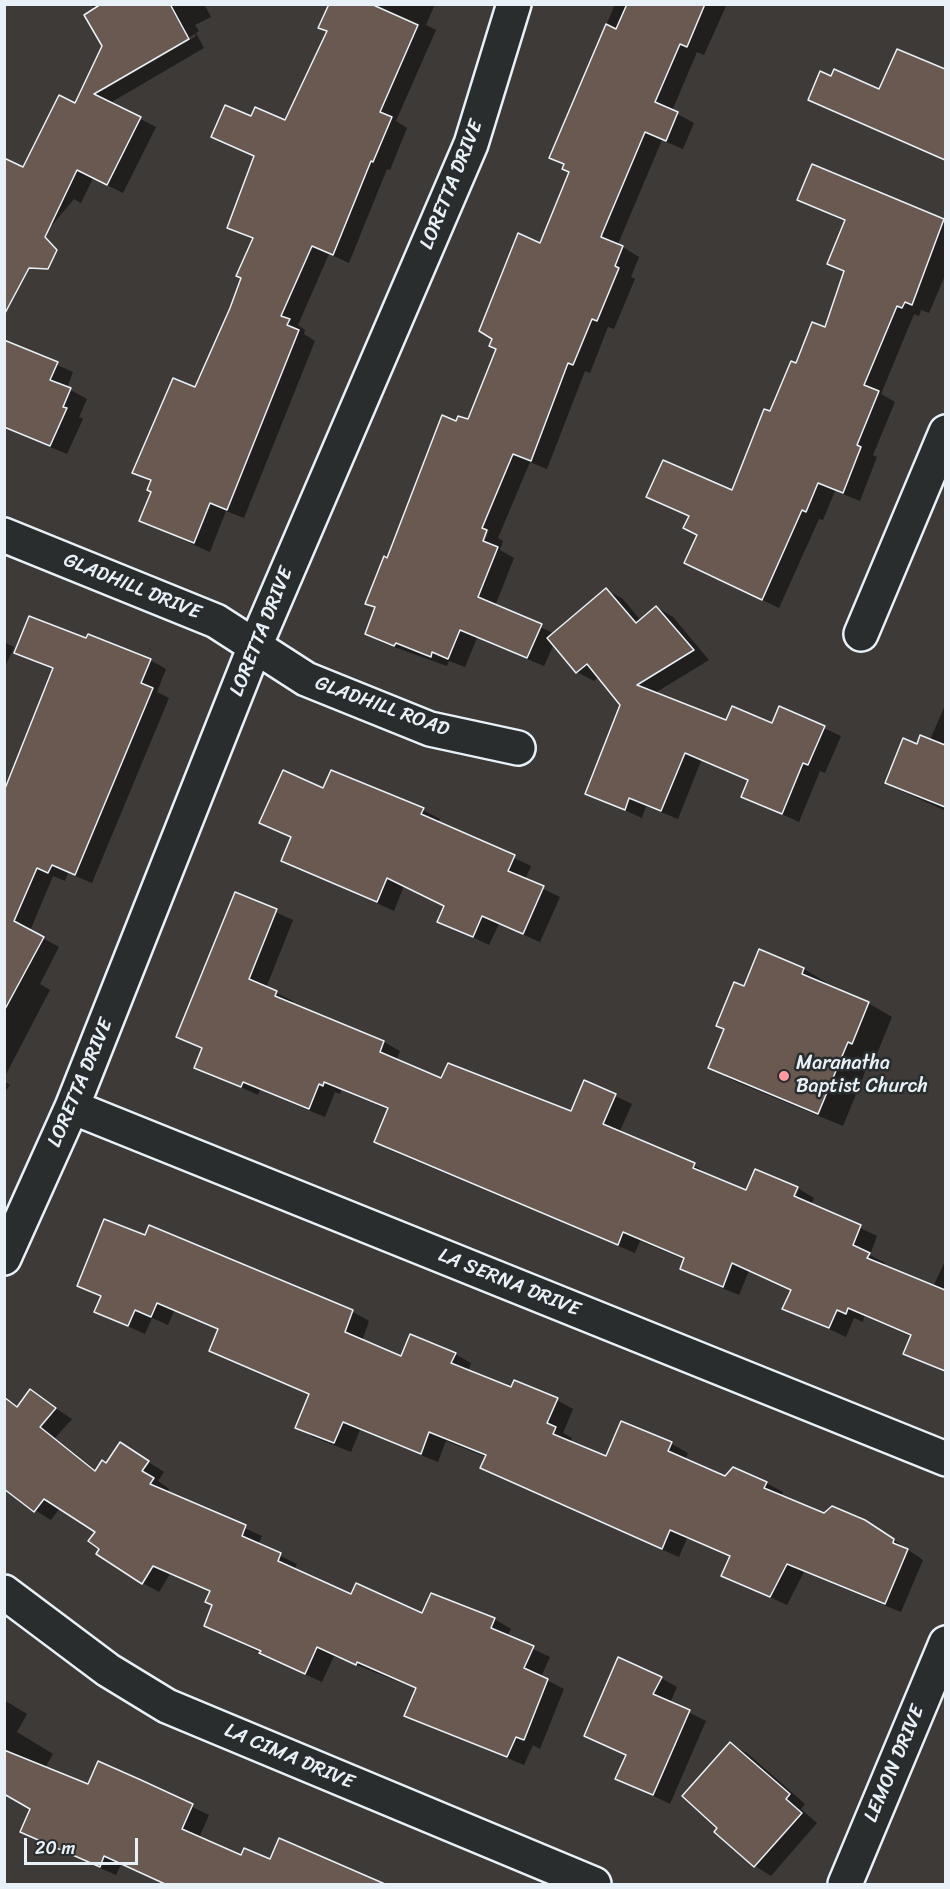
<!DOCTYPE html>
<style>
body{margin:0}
#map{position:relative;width:950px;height:1889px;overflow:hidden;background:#3d3a38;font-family:Sriracha,sans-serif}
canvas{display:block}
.frame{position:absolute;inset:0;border:6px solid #e8f1f8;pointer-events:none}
.scale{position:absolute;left:24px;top:1838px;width:114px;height:27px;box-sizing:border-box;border:3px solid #e8f1f8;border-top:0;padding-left:8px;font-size:18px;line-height:21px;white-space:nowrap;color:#e8f1f8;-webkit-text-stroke:4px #2a2d2e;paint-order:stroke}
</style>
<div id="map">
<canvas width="950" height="1889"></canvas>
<div class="frame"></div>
<div class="scale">20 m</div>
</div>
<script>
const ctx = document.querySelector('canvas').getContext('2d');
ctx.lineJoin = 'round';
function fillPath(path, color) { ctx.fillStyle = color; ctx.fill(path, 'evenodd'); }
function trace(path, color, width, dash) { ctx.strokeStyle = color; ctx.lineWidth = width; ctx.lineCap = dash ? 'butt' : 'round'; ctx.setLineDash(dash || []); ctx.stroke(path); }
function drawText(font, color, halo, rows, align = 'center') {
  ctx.font = font + ' Sriracha,sans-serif'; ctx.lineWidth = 5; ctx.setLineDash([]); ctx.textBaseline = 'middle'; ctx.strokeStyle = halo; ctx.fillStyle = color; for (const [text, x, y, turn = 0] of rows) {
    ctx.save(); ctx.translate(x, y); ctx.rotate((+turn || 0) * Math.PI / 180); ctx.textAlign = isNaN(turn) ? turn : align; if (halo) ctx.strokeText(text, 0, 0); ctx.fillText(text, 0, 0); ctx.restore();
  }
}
fillPath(new Path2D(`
 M92 4H204L211 17 195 25 199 31 196 33 204 48 110 103 156 127 123 193 93 178 81 203 74 199 4 282 24 169 76 105 103 46ZM195 34 196 36 102 91V87Z
 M330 4H435L426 25 436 30 396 121 407 128 390 170 387 169 349 263 329 254 298 325 305 330 304 334 315 341 244 518 226 511 210 552 141 521 152 492V482L134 472 195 389 231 309 253 240 229 228 255 157 213 136 252 118 286 122 328 32Z
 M615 4H727L704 55 697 52 672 111 694 123 683 149 662 140 618 244 639 257 631 277 635 279 614 329 608 327 590 373 585 371 547 469 530 462 498 538 503 541 500 550 514 558 495 606 555 634 606 590 623 599 641 621 656 607 673 617 709 660 655 693 726 722 772 724 780 708 841 736 825 773 820 771 799 822 742 796 749 781 701 761 678 819 646 806 642 818 587 793 622 705 599 677 594 681 577 672 554 644 544 666 477 638 465 667 449 661 447 666 383 643 366 634 377 608 367 603 457 423 469 421 571 173 565 165 551 157ZM486 530H489L482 548 479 547Z
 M897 51 946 71V161L810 99 880 91Z
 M813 166 946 221V273L929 313 921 310 919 316 914 314 881 394 895 402 873 455 877 457 860 501 835 491 823 520 819 519 779 608 686 562 698 536 690 517 648 496 732 492 796 364 826 329 845 273 829 263 846 222 799 200Z
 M4 341 73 372 67 388 87 399 79 417 83 419 67 454 4 428Z
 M87 640 150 660 166 669 157 692 169 698 92 883 68 873 65 881 53 876 30 931 59 947 40 984 50 990 4 1078V795L54 670 16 652Z
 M4 642 14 647 4 669Z
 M946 703V811L886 784 904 740 918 746 930 740Z
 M331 772 423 810 440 819 438 823 531 866 525 880 560 897 540 942 499 924 489 945 439 921 445 907 404 886 394 911 283 860 292 838 261 823 324 790Z
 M236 894 293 920 266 988 293 1001 291 1005 384 1042 400 1051 396 1061 441 1080 572 1113 585 1082 632 1104 619 1133 694 1165 710 1176 747 1192 793 1204 799 1189 814 1198 811 1205 877 1236 870 1255 885 1263 884 1267 933 1287 946 1259V1373L905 1353 912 1337 864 1316 863 1322 854 1318 846 1337 784 1308 792 1291 749 1271 739 1295 698 1278 681 1268 685 1260 640 1241 635 1253 392 1151 376 1141 389 1110 341 1090 340 1094 335 1092 325 1117 260 1090 258 1095 196 1067 203 1050 178 1037Z
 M760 951 804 969 827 983 826 986 868 1003 892 1017 876 1056 872 1055 843 1126 734 1081 710 1068Z
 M4 1081 10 1085 4 1093Z
 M150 1227 353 1312 369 1321 362 1341 402 1358 455 1354 471 1363 468 1372 512 1389 557 1400 573 1409 563 1433 572 1438 570 1443 607 1458 622 1423 672 1444 688 1453 685 1460 726 1477 766 1483 783 1492 781 1496 824 1515 882 1532 923 1560 901 1612 804 1572 787 1605 723 1575 731 1557 687 1538 679 1557 498 1477 482 1467 486 1457 446 1441 438 1462 360 1430 351 1452 313 1437 297 1427 310 1395 211 1350 219 1330 174 1311 168 1325 152 1318 145 1334 96 1312 102 1298 79 1286 145 1237Z
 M30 1391 72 1419 55 1438 97 1471 136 1454 164 1472 158 1481 169 1489 167 1493 262 1536 258 1545 297 1564 294 1570 352 1596 423 1615 494 1619 511 1629 507 1637 550 1657 541 1677 564 1689 540 1749 533 1745 524 1765 423 1724 406 1715 417 1689 334 1656 322 1682 278 1662 205 1625 214 1606 211 1592 170 1574 159 1592 143 1583 101 1548 97 1531 60 1508 51 1520 35 1510 4 1399 19 1407Z
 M661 1678 677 1687 670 1703 706 1721 670 1804 617 1778 627 1756 586 1735Z
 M4 1700 27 1714 17 1732 53 1754 45 1768 89 1786 99 1763 209 1815 199 1838 242 1857 271 1861 280 1840 385 1884H164L121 1864 116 1875 38 1841 22 1832 32 1809 4 1793Z
 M730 1744 747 1753 805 1804 801 1809 817 1823 771 1876 755 1866 719 1828Z`), '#0007');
const building = new Path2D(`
 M101 4H170L189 39 94 94 141 117 107 185 77 170 45 237 57 250 48 269 29 268 4 315V158L23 167 59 95 75 103 102 46 84 15Z
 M329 4H371L418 25 380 112 392 117 373 162 371 161 333 255 312 246 281 316 290 319 287 325 299 330 227 510 210 503 194 543 139 521 151 492 147 490 151 480 132 473 173 378 195 387 230 308 241 278 236 276 253 238 227 228 254 156 211 137 225 105 251 116 255 107 285 120 327 31 318 28Z
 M627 4H705L687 47 680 44 655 102 678 112 666 141 645 132 602 234 601 237 623 246 615 266 619 268 597 321 592 319 573 365 568 363 531 461 513 454 482 528 487 530 483 541 498 547 478 597 542 624 527 658 460 630 448 659 432 652 431 657 396 643 394 646 365 634 375 607 365 604 384 556 387 558 442 415 456 421 458 416 468 419 496 349 489 346 492 339 479 331 518 233 540 243 569 172 562 169 564 164 549 158 606 24 616 29Z
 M897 49 945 69V160L808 100 820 71 831 76 834 69 879 89Z
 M812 164 944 219 912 305 905 302 902 308 897 306 864 385 879 391 857 445 861 447 843 493 818 483 806 512 802 510 762 600 684 563 697 535 683 528 689 516 646 497 663 460 732 490 764 409 770 411 791 361 796 363 812 322 825 327 844 271 827 264 845 220 797 200Z
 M4 340 58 362 50 380 71 388 63 407 67 408 50 446 4 427Z
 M606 588 636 623 656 606 694 650 637 685 726 720 732 706 772 723 779 706 825 726 808 765 803 763 782 814 741 797 748 780 685 753 661 811 629 798 625 810 585 794 620 705 587 664 576 673 547 638Z
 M29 616 86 638 88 634 151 659 141 683 153 688 75 875 52 865 48 873 37 868 14 921 44 937 4 1011V791L53 668 14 653Z
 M920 735 945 745V807L885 783 903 738 917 744Z
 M283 770 323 788 331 770 424 808 421 814 515 855 508 871 544 886 523 934 482 916 473 937 437 922 444 906 387 878 377 902 281 861 291 837 259 823Z
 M235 892 277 909 249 979 277 991 275 996 384 1041 380 1052 441 1078 448 1063 571 1111 584 1080 616 1094 603 1124 695 1163 693 1168 746 1190 755 1169 798 1187 794 1196 861 1225 853 1245 870 1253 867 1258 945 1290V1371L903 1354 911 1335 848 1308 846 1314 837 1310 829 1328 782 1309 791 1290 732 1263 723 1287 680 1269 684 1258 623 1232 618 1245 374 1142 388 1108 324 1082 323 1086 319 1084 309 1109 243 1082 241 1087 194 1068 202 1048 176 1037Z
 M759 949 804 968 802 974 869 1002 852 1044 848 1042 818 1114 708 1068 724 1029 716 1026 734 982 744 986Z
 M104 1219 145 1235 149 1225 353 1310 345 1332 401 1356 410 1334 456 1353 451 1363 511 1387 514 1380 558 1398 547 1423 556 1427 553 1434 606 1456 621 1421 672 1442 668 1451 725 1476 733 1467 767 1482 764 1488 824 1513 832 1506 865 1520 894 1539 893 1543 908 1549 885 1604 787 1564 770 1597 721 1576 730 1556 670 1530 662 1549 480 1468 486 1455 429 1432 421 1454 343 1422 334 1443 295 1428 309 1394 209 1351 218 1329 157 1303 151 1317 135 1310 128 1326 94 1312 101 1296 77 1286Z
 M30 1389 56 1408 40 1427 95 1471 102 1460 106 1463 120 1442 149 1461 142 1471 154 1478 150 1484 246 1525 242 1536 281 1553 278 1561 351 1594 356 1583 422 1613 431 1593 495 1618 491 1628 534 1646 524 1668 548 1679 524 1740 516 1737 507 1757 404 1716 416 1688 357 1662 356 1665 317 1647 305 1674 259 1653 261 1651 204 1626 212 1605 205 1602 210 1591 153 1566 142 1584 96 1554 99 1549 88 1541 95 1532 44 1499 34 1512 4 1489V1397L17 1407Z
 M618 1657 662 1677 653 1694 690 1710 653 1795 615 1779 626 1755 584 1736Z
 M730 1742 790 1794 786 1799 802 1813 754 1867 714 1832 717 1828 682 1796Z
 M4 1750 88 1784 98 1761 141 1780 193 1804 182 1829 241 1855 244 1848 270 1859 279 1838 385 1884H165L104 1856 100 1867 20 1832 30 1809 4 1794Z`);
fillPath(building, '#695950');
trace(building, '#e8f1f8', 1.5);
const minor = new Path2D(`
 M4 535 216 621 306 679 430 729 518 748
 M861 634 946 432
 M72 1107 946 1459
 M4 1258 72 1107 255 646 471 144 514 4
 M4 1592 108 1670 167 1706 594 1884
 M845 1884 946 1643`);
trace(minor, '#e8f1f8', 38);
trace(minor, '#2a2d2e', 33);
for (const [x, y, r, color] of [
 [784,1076,6,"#ff9aa2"]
]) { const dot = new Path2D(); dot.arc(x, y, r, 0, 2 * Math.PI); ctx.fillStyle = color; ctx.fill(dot); trace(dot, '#2a2d2e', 2); }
drawText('20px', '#e8f1f8', '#2a2d2e', [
 ["LORETTA DRIVE",452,185,-68],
 ["GLADHILL DRIVE",132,587,22],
 ["LORETTA DRIVE",262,632,-68],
 ["GLADHILL ROAD",382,707,20],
 ["LORETTA DRIVE",81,1083,-67],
 ["LA SERNA DRIVE",509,1283,22],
 ["LA CIMA DRIVE",289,1757,23],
 ["LEMON DRIVE",895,1764,-67]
]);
drawText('20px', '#e8f1f8', '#2a2d2e', [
 ["Maranatha",796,1064],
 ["Baptist Church",796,1087]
], 'left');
</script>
